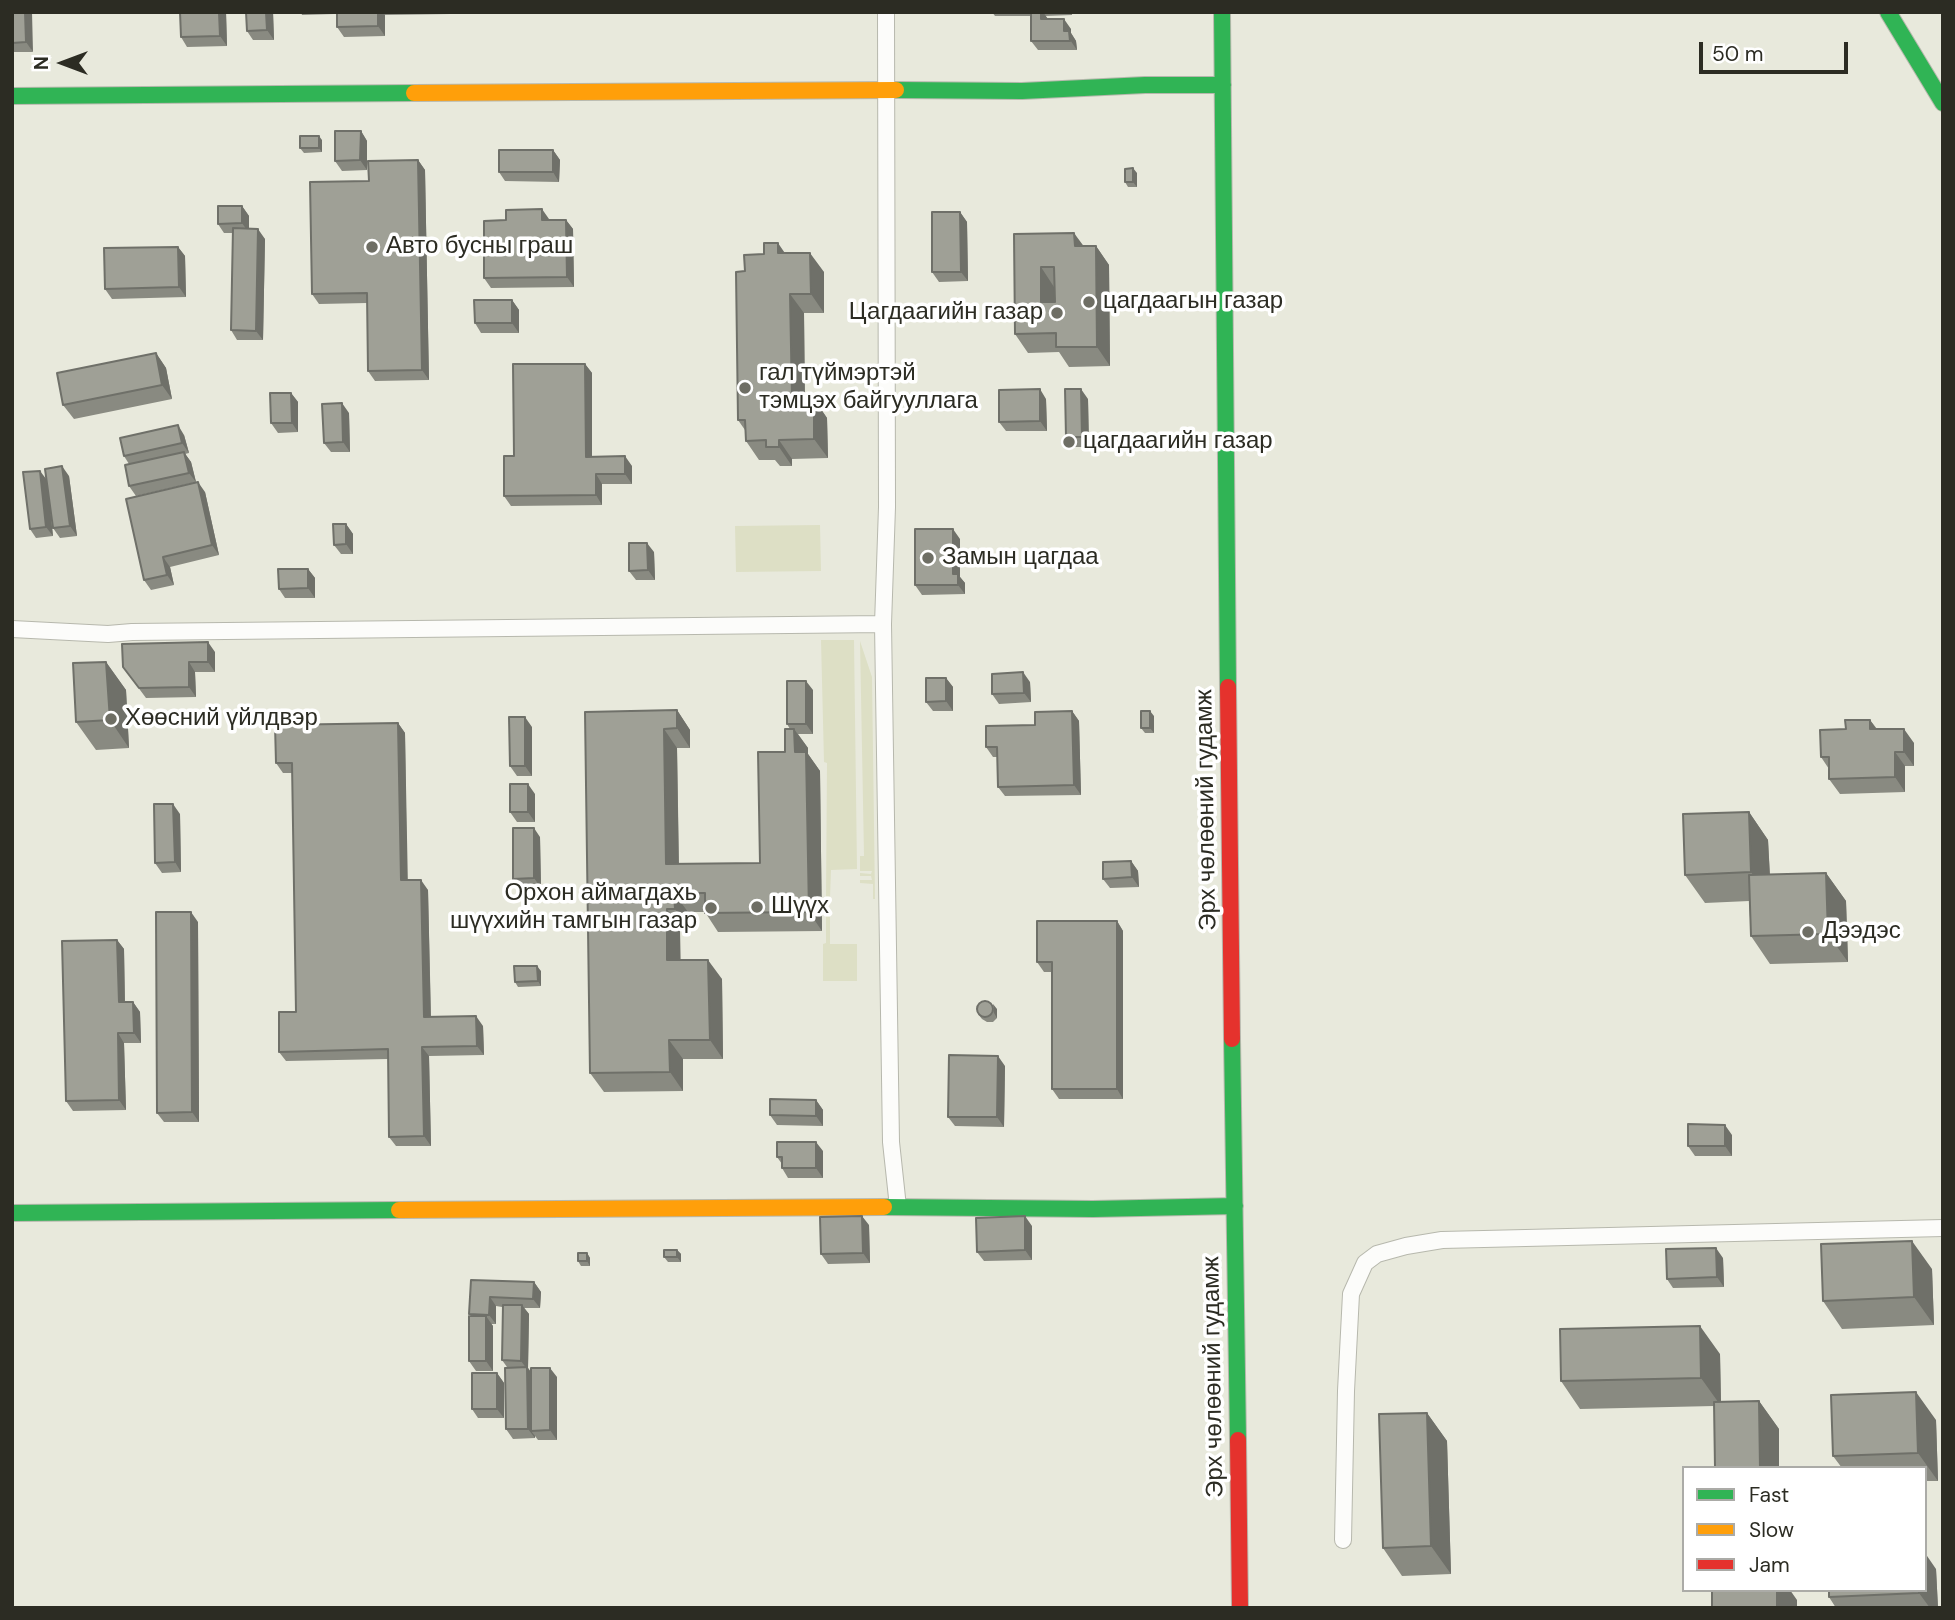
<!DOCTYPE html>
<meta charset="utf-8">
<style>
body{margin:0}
#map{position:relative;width:1955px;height:1620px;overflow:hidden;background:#e8e9dc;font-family:"DM Sans",sans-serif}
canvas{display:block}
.frame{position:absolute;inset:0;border:14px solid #2c2c23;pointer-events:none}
.legend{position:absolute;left:1682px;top:1466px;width:245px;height:126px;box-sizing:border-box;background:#fff;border:2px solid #ababa7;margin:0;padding:9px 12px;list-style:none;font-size:21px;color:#2c2c23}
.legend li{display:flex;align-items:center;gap:14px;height:35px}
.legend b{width:35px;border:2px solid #ababa7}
.north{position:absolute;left:28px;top:28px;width:70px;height:70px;-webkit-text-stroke:5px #fff;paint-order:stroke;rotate:270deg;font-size:19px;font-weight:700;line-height:28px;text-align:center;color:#2c2c23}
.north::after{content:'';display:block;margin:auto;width:24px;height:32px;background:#2c2c23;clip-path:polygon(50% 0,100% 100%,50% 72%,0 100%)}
.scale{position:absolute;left:1699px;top:42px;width:149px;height:32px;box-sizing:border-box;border:4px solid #2c2c23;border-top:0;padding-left:9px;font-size:21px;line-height:24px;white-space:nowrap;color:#2c2c23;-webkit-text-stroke:5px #fff;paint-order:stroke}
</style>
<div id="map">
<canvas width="1955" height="1620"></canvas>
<div class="frame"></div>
<ul class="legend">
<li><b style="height:9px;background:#30b455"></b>Fast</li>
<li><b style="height:9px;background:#ff9f0a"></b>Slow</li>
<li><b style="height:9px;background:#e5322d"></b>Jam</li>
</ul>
<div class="north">N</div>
<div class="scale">50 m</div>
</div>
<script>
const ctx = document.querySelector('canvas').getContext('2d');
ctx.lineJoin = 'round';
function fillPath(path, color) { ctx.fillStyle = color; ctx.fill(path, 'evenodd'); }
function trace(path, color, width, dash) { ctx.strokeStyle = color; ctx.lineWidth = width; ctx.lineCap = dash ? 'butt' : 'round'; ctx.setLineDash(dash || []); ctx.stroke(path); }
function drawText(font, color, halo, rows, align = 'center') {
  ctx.font = font + ' "DM Sans",sans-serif'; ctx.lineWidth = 7; ctx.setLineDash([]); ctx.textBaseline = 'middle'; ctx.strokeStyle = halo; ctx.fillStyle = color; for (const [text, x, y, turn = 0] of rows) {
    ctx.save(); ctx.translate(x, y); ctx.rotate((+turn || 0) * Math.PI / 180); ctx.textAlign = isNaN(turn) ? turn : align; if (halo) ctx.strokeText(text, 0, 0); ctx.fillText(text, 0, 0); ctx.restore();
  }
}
fillPath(new Path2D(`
 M820 525 821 571 736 572 735 526Z
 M821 640H854L857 869 831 870 830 898H826L827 763 824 762Z
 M860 641 872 677 875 899H873V884L860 883V880H872L871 876H860V873L871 874 872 871H860V856H864Z
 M826 915H830V944H857V981H823V944L826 943Z`), '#dddfc5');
const street = new Path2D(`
 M886 12 887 507 883 624 891 1142 898 1207
 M12 629 108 634 132 632 883 624
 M1343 1540 1346 1391 1351 1294 1365 1263 1377 1254 1406 1246 1442 1240 1943 1228`);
const fast = new Path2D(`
 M1222 12 1228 687
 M1888 12 1943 103
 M896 90 1022 91 1145 85H1223
 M12 96 414 93
 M1232 1039 1238 1440
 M884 1207 1093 1209 1235 1206
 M12 1213 399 1210`);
const slow = new Path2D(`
 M414 93 896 90
 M399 1210 884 1207`);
const jam = new Path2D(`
 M1228 687 1232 1039
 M1238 1440 1240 1608`);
trace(street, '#b7b8ad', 18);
trace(fast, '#b7b8ad', 18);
trace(slow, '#b7b8ad', 18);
trace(jam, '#b7b8ad', 18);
trace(street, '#fcfcfa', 16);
trace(fast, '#30b455', 16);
trace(slow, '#ff9f0a', 16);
trace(jam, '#e5322d', 16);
fillPath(new Path2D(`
 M12 12 33 52H12Z
 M180 12H226L227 46 187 47 181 37Z
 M273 12 274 40H253L247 31Z
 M301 12H334V14L302 15Z
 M337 12H515V13L385 15V36L344 37 337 27Z
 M992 12H1072V15L1045 16 1048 19 1071 29V33L1076 41 1077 50H1038L1031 41V16H995Z
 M361 131 367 141V170L342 171 335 161Z
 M322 140V152L304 153 300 148Z
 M553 150 560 160 559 182 505 181 499 172Z
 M418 160 425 170 429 380 375 381 368 371 367 303 319 304 312 294 369 181Z
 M1137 173V187H1128L1125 182Z
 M242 206 249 216V229L265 239 263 340H237L231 330 233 233H224L218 224Z
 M960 212 967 222 968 281 939 282 932 272Z
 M549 219 566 220 573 229 574 287 491 288 484 278Z
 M1014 234 1084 246H1096L1109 265 1110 366 1069 367 1059 352 1028 353 1015 334Z
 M178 247 185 256 186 297 112 299 105 289Z
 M785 253 824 272V313H804L805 399H814L827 418 828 458 792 459V466H780L775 460H759L746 441 745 430 738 420 745 271Z
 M512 300 519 310V333H481L475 323Z
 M156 353 166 368 172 399 74 419 63 405Z
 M585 364 592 373V457L632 466V484H602V505L511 506 504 496 514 456Z
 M291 393 298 402V432L278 433 271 423Z
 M1046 399 1047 431H1006L999 422Z
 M1088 399 1089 447H1073L1066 437Z
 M349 413 350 452H331L324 443Z
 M184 435 189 453 185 454 191 462 196 482 136 496 129 486V464L124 456Z
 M69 476 77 536 60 538 53 528 48 493 53 536 36 538 30 529 46 480Z
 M205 492 219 555 170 567 174 585 151 590 144 580Z
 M346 524 353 534V554H341L334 545Z
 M960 539V577L965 583V594L922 595 915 585Z
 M654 552 655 580H636L629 571Z
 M308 569 315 578V598H285L279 589Z
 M215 652V672H195L196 697 146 698 123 667Z
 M106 662 126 690 129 748 96 750 76 722Z
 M946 678 953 687V711H933L926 702Z
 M1030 682 1031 702 999 704 992 694Z
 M813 690V734H798L808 748V754L820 771 822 931 718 932 705 912H688V928H680V960L722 979 723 1059H683V1091L604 1092 590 1073 585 712 677 710 690 730V748H677L679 864 760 863 790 729 787 724Z
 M1072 711 1079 721 1081 795 1005 796 998 787 997 757H993L986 747 1035 725Z
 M1154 716V733H1145L1141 728Z
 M1870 720 1877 729 1914 743V766H1905V792L1840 794 1829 779V769L1821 757Z
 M398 723 405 733 407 880 428 890 431 1017 483 1026 484 1055 429 1056 431 1146H396L389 1137 388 1059 286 1061 279 1052 296 1012 292 773H283L276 763Z
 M532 727V776H517L510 766Z
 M535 794V822H517L510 812Z
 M1749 812 1768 840 1770 875 1826 873 1846 901 1848 962 1770 964 1751 936 1749 901 1705 903 1685 875Z
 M180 814 181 872 162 873 155 863Z
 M540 837 541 888H520L513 879Z
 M1131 861 1138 871 1139 887 1110 888 1103 879Z
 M1117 921 1123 931V1099H1059L1052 1089V972H1044L1037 962Z
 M198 922 199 1122H164L157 1113Z
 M117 940 124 949 125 1002H133L140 1012 141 1043H124L126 1110 73 1111 66 1101Z
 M541 971V986L518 987 515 982Z
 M997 1009V1018L993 1022H987L982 1019 978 1014Z
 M1005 1066 1004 1127 955 1126 948 1117Z
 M816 1100 823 1110V1126L777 1125 770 1115Z
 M1732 1135V1156H1695L1688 1146Z
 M823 1151V1178H788L782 1168V1164L777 1157Z
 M869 1225 870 1263 828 1264 821 1254Z
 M1032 1226V1260L984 1261 977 1252Z
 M677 1250 681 1254V1262H668L664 1257Z
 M587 1253 590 1258V1266H581L578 1261Z
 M1723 1258 1724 1287 1673 1288 1667 1279Z
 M1932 1269 1934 1325 1842 1329 1823 1301Z
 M471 1280 534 1282 541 1292 540 1308H524L529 1314 528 1368 531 1372 557 1377V1440H538L535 1436V1438L513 1439 506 1429 507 1367 502 1360V1307L496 1306V1324H491L493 1326V1371H476L469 1361 471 1316 469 1314Z
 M1720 1354 1721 1402 1759 1401 1779 1429 1714 1406 1580 1409 1561 1381Z
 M497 1373 504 1383V1418H478L472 1409Z
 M1427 1413 1447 1441 1451 1574 1402 1576 1383 1548Z
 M1936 1420 1938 1481H1925V1468H1842L1833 1456Z
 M1936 1569 1938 1608H1836L1829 1597Z`), '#898a81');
fillPath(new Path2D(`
 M25 12H32L33 52 26 42Z
 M219 12H226L227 46 220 36Z
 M266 12H273L274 40 267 30Z
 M378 12H383L385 15V36L378 26Z
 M1041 12H1043L1048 19H1041Z
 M1064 19 1071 29V33L1076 41 1077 50 1064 31Z
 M361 131 367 141V170L360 160Z
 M319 136 322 140V152L319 148Z
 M553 150 560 160 559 182 553 172Z
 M418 160 425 170 429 380 422 370Z
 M1133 168 1137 173V187L1133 182Z
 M242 206 249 216V233L242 223Z
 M542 209 549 219V230L542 220Z
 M960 212 967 222 968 281 961 272Z
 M566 220 573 229 574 287 567 277Z
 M258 229 265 239 263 340 256 331Z
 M1074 233 1088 252 1075 246Z
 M778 243 791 262 778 253Z
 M1096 246 1109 265 1110 366 1097 347Z
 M178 247 185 256 186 297 179 287Z
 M810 253 824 272V313L811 294Z
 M1041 267 1054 287V321L1041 302Z
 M790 294 804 313 805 418 792 399Z
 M512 300 519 310V333L512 323Z
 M156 353 166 368 172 399 162 385Z
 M585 364 592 373V466L586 457Z
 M1040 389 1046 399 1047 431 1040 421Z
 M1081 389 1088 399 1089 447 1082 437Z
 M291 393 298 402V432L292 423Z
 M814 399 827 418 828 458 814 439Z
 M342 403 349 413 350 452 343 442Z
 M178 425 184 435 189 453 182 443Z
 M779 440 792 459V466L779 447Z
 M184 452 191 462 196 482 189 473Z
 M625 456 632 466V484L625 474Z
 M62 466 69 476 77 536 70 526Z
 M40 471 47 480 53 536 46 527Z
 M596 474 602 484V505L596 495Z
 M198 482 205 492 219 555 212 545Z
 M346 524 353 534V554L346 544Z
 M953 529 960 539V577L965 583V594L958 585 953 574Z
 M647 543 654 552 655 580 648 570Z
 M163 557 170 567 174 585 167 575Z
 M308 569 315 578V598L308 588Z
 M208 642 215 652V672L208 662Z
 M106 662 126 690 129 748 110 720Z
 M189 662 195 672 196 697 189 687Z
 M1023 672 1030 682 1031 702 1024 693Z
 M946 678 953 687V711L946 701Z
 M806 681 813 690V734L806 724Z
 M677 710 690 730V748L677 728Z
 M1072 711 1079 721 1081 795 1074 785Z
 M1150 711 1154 716V733L1150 728Z
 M525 717 532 727V776L525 766Z
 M1870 720 1880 734 1870 729Z
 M398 723 405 733 408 890 401 880Z
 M664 729 677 748 679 884 666 864Z
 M794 729 808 748V754L820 771 822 931 809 912 795 752Z
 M1904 729 1914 743V766L1904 752Z
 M1895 752 1905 766V792L1895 777Z
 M528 784 535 794V822L528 812Z
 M173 804 180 814 181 872 175 862Z
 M1749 812 1768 840 1771 900 1751 872Z
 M534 828 540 837 541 888 534 878Z
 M1131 861 1138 871 1139 887 1132 877Z
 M1826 873 1846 901 1848 962 1828 934Z
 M421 880 428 890 431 1027 424 1017Z
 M674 893 688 912V928L675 909Z
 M667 909 680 928 681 980 667 960Z
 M191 912 198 922 199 1122 192 1112Z
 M1117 921 1123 931V1099L1117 1089Z
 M117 940 124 949 125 1012 119 1002Z
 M708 960 722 979 723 1059 710 1040Z
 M537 966 541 971V986L538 981Z
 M133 1002 140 1012 141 1043 134 1033Z
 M993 1004 997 1009V1018L994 1013Z
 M476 1016 483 1026 484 1055 477 1046Z
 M118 1033 124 1043 126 1110 119 1100Z
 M669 1040 683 1059V1091L670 1072Z
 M422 1047 429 1056 431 1146 424 1136Z
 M998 1056 1005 1066 1004 1127 997 1117Z
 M816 1100 823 1110V1126L816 1116Z
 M1725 1125 1732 1135V1156L1725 1146Z
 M816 1142 823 1151V1178L816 1168Z
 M862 1216 869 1225 870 1263 863 1253Z
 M1025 1216 1032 1226V1260L1025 1250Z
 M1912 1241 1932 1269 1934 1325 1914 1297Z
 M1716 1248 1723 1258 1724 1287 1717 1277Z
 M677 1250 681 1254V1262L677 1257Z
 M587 1253 590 1258V1266L587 1261Z
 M534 1282 541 1292 540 1308 533 1299Z
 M490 1297 496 1306V1324L489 1315Z
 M522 1305 529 1314 528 1368 534 1377 531 1431 535 1436V1438L528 1429 527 1369 521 1361Z
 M486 1316 493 1326V1371L486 1361Z
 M1700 1326 1720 1354 1721 1406 1701 1378Z
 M550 1368 557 1377V1440L550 1430Z
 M497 1373 504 1383V1418L497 1409Z
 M1916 1392 1936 1420 1938 1481 1918 1453Z
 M1759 1401 1779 1429V1468H1760Z
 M1427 1413 1447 1441 1451 1574 1431 1546Z
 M1925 1553 1936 1569 1938 1608H1930L1919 1593V1590H1925Z
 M1777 1590H1790L1797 1600V1608H1777Z`), '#6f7069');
const building = new Path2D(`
 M12 12H25L26 42 12 43Z
 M180 12H219L220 36 181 37Z
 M246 12H266L267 30 247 31Z
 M337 12H378V26L337 27Z
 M1031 12H1041V19H1064V31H1069L1070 41H1031Z
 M335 131H361L360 160 335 161Z
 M300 136H319V148H300Z
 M499 150H553V172H499Z
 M418 160 422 370 368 371 367 293 312 294 310 182 369 181 368 161Z
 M1133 168V182H1125V169Z
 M218 206H242V223L218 224Z
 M542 209V220H566L567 277 484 278V221L506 220V210Z
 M932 212H960L961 272H932Z
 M233 228 258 229 256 331 231 330Z
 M1074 233 1075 246H1096L1097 347H1056V333L1015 334 1014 234ZM1041 267H1054L1055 302H1041Z
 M764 243H778V253H810L811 294H790L792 399H814V439L779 440V447H766V440L746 441 745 420H738L736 272 745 271 744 255 764 254Z
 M178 247 179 287 105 289 104 248Z
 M474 300H512V323H475Z
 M156 353 162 385 63 405 57 373Z
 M513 364H585L586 457 625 456V474H596V495L504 496V456H514Z
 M1040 389V421L999 422V390Z
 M1065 389H1081L1082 437H1066Z
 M270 393H291L292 423H271Z
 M342 403 343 442 324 443 322 404Z
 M178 425 182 443 124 456 120 438Z
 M184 452 189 473 129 486 125 465Z
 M62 466 70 526 53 528 45 469Z
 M40 471 46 527 30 529 23 472Z
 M198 482 212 545 163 557 167 575 144 580 126 499Z
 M333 524H346V544L334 545Z
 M915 529H953V574H958V585H915Z
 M629 543H647L648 570 629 571Z
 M278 569H308V588L279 589Z
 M208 642V662H189V687L139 688 123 667 122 644Z
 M106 662 110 720 76 722 73 663Z
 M1023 672 1024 693 992 694V674Z
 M926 678H946V701L926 702Z
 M787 681H806V724H787Z
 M677 710V728L664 729 666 864 760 863 758 752H785V729H794L795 752H806L809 912 705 913V893H674L675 909H667V960H708L710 1040H669L670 1072 590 1073 585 712Z
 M1072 711 1074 785 998 787 997 747H986V726L1035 725V712Z
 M1141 711H1150V728H1141Z
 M509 717H525V766H510Z
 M1845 720H1870V729H1904V752H1895V777L1829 779V757H1821L1820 730 1846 729Z
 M398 723 401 880H421L424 1017 476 1016 477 1046 422 1047 424 1136 389 1137 388 1049 279 1052V1012H296L292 763H276L275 725Z
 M510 784H528V812H510Z
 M154 804H173L175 862 155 863Z
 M1749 812 1751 872 1685 875 1683 814Z
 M513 828H534V878L513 879Z
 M1131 861 1132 877 1103 879V862Z
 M1826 873 1828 934 1751 936 1749 875Z
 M156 912H191L192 1112 157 1113Z
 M1037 921H1117V1089H1052V962H1037Z
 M117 940 119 1002H133L134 1033H118L119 1100 66 1101 62 941Z
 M514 966H537L538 981 515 982Z
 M977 1009a8 8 0 1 1 16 0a8 8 0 1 1-16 0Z
 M949 1055 998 1056 997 1117H948Z
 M770 1099 816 1100V1116L770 1115Z
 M1688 1124 1725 1125V1146H1688Z
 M777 1142H816V1168H782V1157H777Z
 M862 1216 863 1253 821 1254 820 1217Z
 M1025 1216V1250L977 1252 976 1218Z
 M1912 1241 1914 1297 1823 1301 1821 1244Z
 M1716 1248 1717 1277 1667 1279 1666 1249Z
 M664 1250H677V1257H664Z
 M578 1253H587V1261H578Z
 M471 1280 534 1282 533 1299 490 1297 489 1315 469 1314Z
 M503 1305H522L521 1361 502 1360Z
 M469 1316H486V1361H469Z
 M1700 1326 1701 1378 1561 1381 1560 1329Z
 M527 1367 528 1429H506L505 1368Z
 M531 1368H550V1430L531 1431Z
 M472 1373H497V1409H472Z
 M1916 1392 1918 1453 1833 1456 1831 1395Z
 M1759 1401 1760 1468H1715L1714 1402Z
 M1427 1413 1431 1546 1383 1548 1379 1414Z
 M1712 1590H1777V1608H1712Z
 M1829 1590H1919V1593L1829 1597Z`);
fillPath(building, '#9fa096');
trace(building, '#6f7069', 2);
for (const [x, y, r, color] of [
 [372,247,7,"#6e6e64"],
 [1089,302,7,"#6e6e64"],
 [1057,313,7,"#6e6e64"],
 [745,388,7,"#6e6e64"],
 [1069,442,7,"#6e6e64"],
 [928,558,7,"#6e6e64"],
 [111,719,7,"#6e6e64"],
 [757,907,7,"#6e6e64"],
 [711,908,7,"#6e6e64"],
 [1808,932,7,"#6e6e64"]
]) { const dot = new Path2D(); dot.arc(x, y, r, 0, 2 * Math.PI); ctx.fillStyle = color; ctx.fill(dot); trace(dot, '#fff', 2.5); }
drawText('24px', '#2c2c23', '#fff', [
 ["Авто бусны граш",386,247],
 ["цагдаагын газар",1103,302],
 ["Цагдаагийн газар",1043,313,"right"],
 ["гал түймэртэй",759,374],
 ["тэмцэх байгууллага",759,402],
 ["цагдаагийн газар",1083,442],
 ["Замын цагдаа",942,558],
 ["Хөөсний үйлдвэр",125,719],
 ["Орхон аймагдахь",697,894,"right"],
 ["шүүхийн тамгын газар",697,922,"right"],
 ["Шүүх",771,907],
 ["Дээдэс",1822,932]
], 'left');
drawText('24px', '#2c2c23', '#fff', [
 ["Эрх чөлөөний гудамж",1207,810,-91],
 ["Эрх чөлөөний гудамж",1214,1377,-91]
]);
</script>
